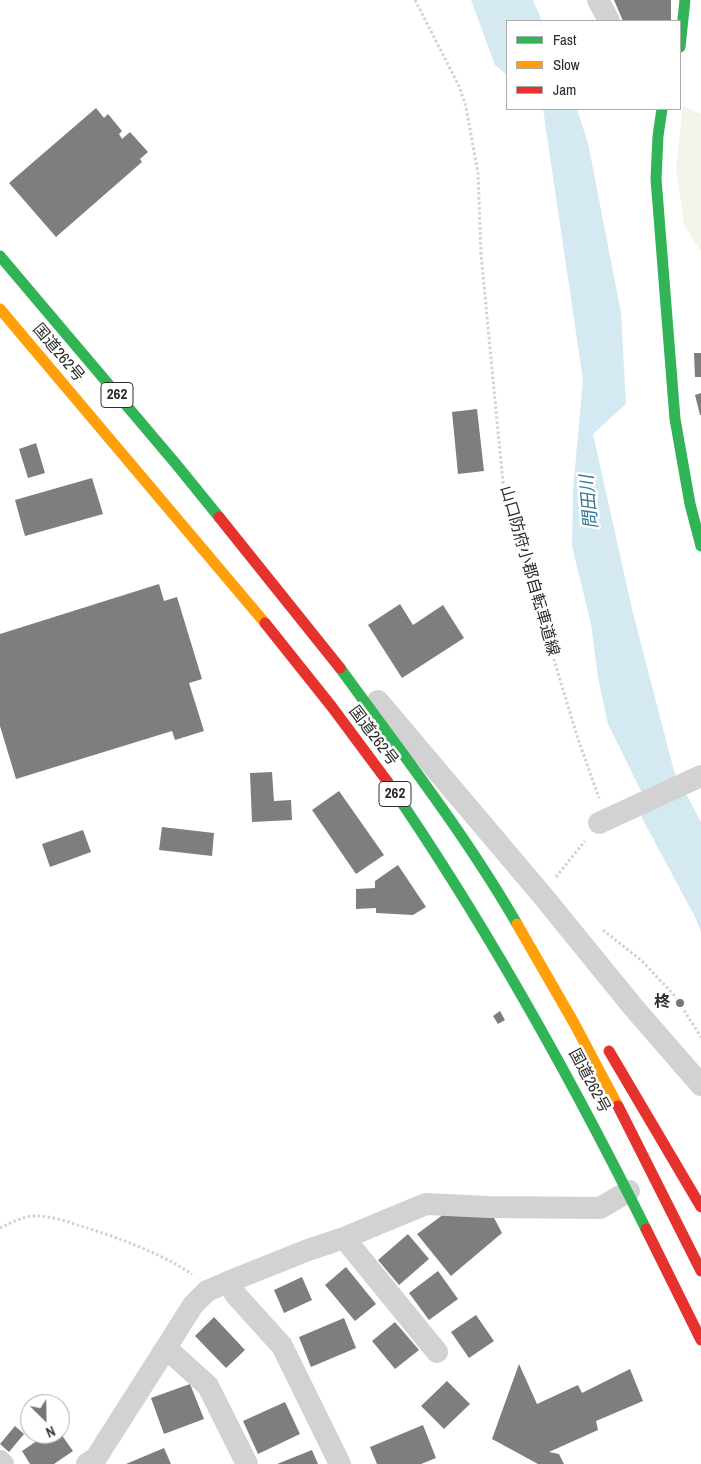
<!DOCTYPE html>
<meta charset="utf-8">
<style>
body{margin:0}
#map{position:relative;width:701px;height:1464px;overflow:hidden;background:#fff;font-family:"Archivo Narrow",sans-serif}
canvas{display:block}
.legend{position:absolute;left:506px;top:20px;width:175px;height:90px;box-sizing:border-box;background:#fff;border:1px solid #ababab;margin:0;padding:6px 9px;list-style:none;font-size:15px;color:#2d2d2d}
.legend li{display:flex;align-items:center;gap:10px;height:25px}
.legend b{width:25px;border:1px solid #ababab}
.north{position:absolute;left:20px;top:1394px;width:50px;height:50px;box-sizing:border-box;background:#fff;border:1px solid #ababab;border-radius:50%;rotate:157deg;font-size:14px;font-weight:700;line-height:20px;text-align:center;color:#2d2d2d}
.north::after{content:'';display:block;margin:auto;width:18px;height:22px;background:#767676;clip-path:polygon(50% 0,100% 100%,50% 72%,0 100%)}
</style>
<div id="map">
<canvas width="701" height="1464"></canvas>
<ul class="legend">
<li><b style="height:6px;background:#30b455"></b>Fast</li>
<li><b style="height:6px;background:#ff9f0a"></b>Slow</li>
<li><b style="height:6px;background:#e5322d"></b>Jam</li>
</ul>
<div class="north">N</div>
</div>
<script>
const ctx = document.querySelector('canvas').getContext('2d');
ctx.lineJoin = 'round';
function fillPath(path, color) { ctx.fillStyle = color; ctx.fill(path, 'evenodd'); }
function trace(path, color, width, dash) { ctx.strokeStyle = color; ctx.lineWidth = width; ctx.lineCap = dash ? 'butt' : 'round'; ctx.setLineDash(dash || []); ctx.stroke(path); }
function drawText(font, color, halo, rows, align = 'center') {
  ctx.font = font + ' "Archivo Narrow","Noto Sans JP",sans-serif'; ctx.lineWidth = 5; ctx.setLineDash([]); ctx.textBaseline = 'middle'; ctx.strokeStyle = halo; ctx.fillStyle = color; for (const [text, x, y, turn = 0] of rows) {
    ctx.save(); ctx.translate(x, y); ctx.rotate((+turn || 0) * Math.PI / 180); ctx.textAlign = isNaN(turn) ? turn : align; if (halo) ctx.strokeText(text, 0, 0); ctx.fillText(text, 0, 0); ctx.restore();
  }
}
fillPath(new Path2D(`
 M683 106 701 114V252L684 224 676 168Z`), '#f1f5ea');
fillPath(new Path2D(`
 M471 0H533L542 21H507V75L495 65Z
 M543 109H577L588 143 621 313 626 404 593 434 632 609 674 771 701 822V932L695 917 642 818 641 791 608 724 598 678 591 624 572 546 573 490 583 380Z`), '#d5e9f3');
fillPath(new Path2D(`
 M614 0H671V21H623Z
 M96 108 104 118 108 114 122 131 119 134 122 139 130 132 148 152 140 159 142 162 56 237 9 183Z
 M694 353H701V377H695Z
 M701 393V415H700L695 395Z
 M477 409 484 471 458 474 452 412Z
 M36 443 45 473 28 478 19 449Z
 M92 478 103 514 25 536 15 500Z
 M159 584 164 601 177 597 202 679 189 683 204 731 175 740 172 731 16 779 0 726V634Z
 M400 604 413 625 443 605 464 638 402 678 368 625Z
 M272 772 274 801 291 800 292 820 252 822 250 773Z
 M339 791 384 855 356 874 312 810Z
 M162 827 214 833 212 856 159 850Z
 M83 830 91 852 50 867 42 844Z
 M398 865 426 907 413 915 376 913V908L356 909V889L375 888V881Z
 M500 1011 505 1020 498 1024 493 1016Z
 M444 1214H492L502 1233 451 1276 417 1234Z
 M408 1234 429 1259 399 1285 378 1260Z
 M346 1267 376 1304 355 1321 325 1285Z
 M438 1271 458 1299 429 1320 409 1293Z
 M302 1277 312 1300 284 1313 274 1290Z
 M476 1315 494 1341 469 1358 451 1332Z
 M214 1317 245 1350 226 1368 195 1336Z
 M344 1318 356 1348 311 1367 299 1337Z
 M395 1322 419 1350 395 1369 372 1341Z
 M519 1364 537 1404 578 1385 582 1393 630 1369 643 1401 596 1421 598 1430 549 1452 559 1454 564 1464H538L492 1439Z
 M447 1381 470 1404 444 1429 421 1406Z
 M190 1384 204 1419 164 1434 151 1398Z
 M285 1402 300 1434 258 1454 243 1421Z
 M423 1425 436 1458 421 1464H377L370 1447Z
 M15 1426 24 1434 9 1452 0 1444Z
 M47 1434H61L73 1451 54 1464H30L22 1451Z
 M164 1448 171 1464H126Z
 M312 1450 318 1464H277Z`), '#7e7e7e');
trace(new Path2D(`
 M415 0 459 86 466 107 478 173 481 254 503 483 511 517 577 736 599 798
 M556 877 585 841
 M603 930 642 961 674 995 701 1037
 M0 1228C10 1223 20 1218 32 1216 48 1215 66 1221 81 1226 119 1238 158 1252 192 1274`), '#d2d2d2', 3, [2.5, 2.5]);
trace(new Path2D(`
 M598 0 609 21
 M378 701 542 895 634 1008 701 1085
 M599 823 701 776
 M344 1238 437 1352
 M228 1282 308 1250 344 1238 426 1204 488 1207 600 1208 629 1191
 M0 1461 3 1464
 M87 1464 96 1458 166 1348
 M247 1464 208 1386 166 1348 193 1305 207 1291 228 1282 235 1294 282 1346 340 1464`), '#d2d2d2', 22);
trace(new Path2D(`
 M680 47 685 0
 M662 109 658 136 656 179 675 419 690 504 701 546
 M0 256 176 464 219 517
 M340 668C401 752 465 834 517 924
 M387 781C485 923 569 1074 646 1229`), '#30b455', 11);
trace(new Path2D(`
 M0 309 265 623
 M517 924 574 1023 618 1106`), '#ff9f0a', 11);
trace(new Path2D(`
 M219 517 340 668
 M265 623 332 707 387 781
 M609 1051 701 1207
 M618 1106 701 1271
 M646 1229 701 1340`), '#e5322d', 11);
for (const [x, y, r, color] of [
 [680,1003,5,"#767676"]
]) { const dot = new Path2D(); dot.arc(x, y, r, 0, 2 * Math.PI); ctx.fillStyle = color; ctx.fill(dot); trace(dot, '#fff', 2); }
for (const [x, y, w] of [
 [117,395,32],
 [395,794,32]
]) { const box = new Path2D(); box.roundRect(x - w / 2, y - 12.5, w, 25, 4); ctx.fillStyle = '#fff'; ctx.fill(box); trace(box, '#2d2d2d', 1); }
drawText('bold 15px', '#2d2d2d', null, [
 ["262",117,395],
 ["262",395,794]
]);
drawText('16px', '#2d2d2d', '#fff', [
 ["国道262号",58,353,50],
 ["山口防府小郡自転車道線",529,571,74],
 ["国道262号",373,736,53],
 ["国道262号",589,1081,62]
]);
drawText('bold 16px', '#2d2d2d', '#fff', [
 ["柊",670,1003]
], 'right');
drawText('italic 18px', '#357795', '#fff', [
 ["問田川",590,502,-95]
]);
</script>
